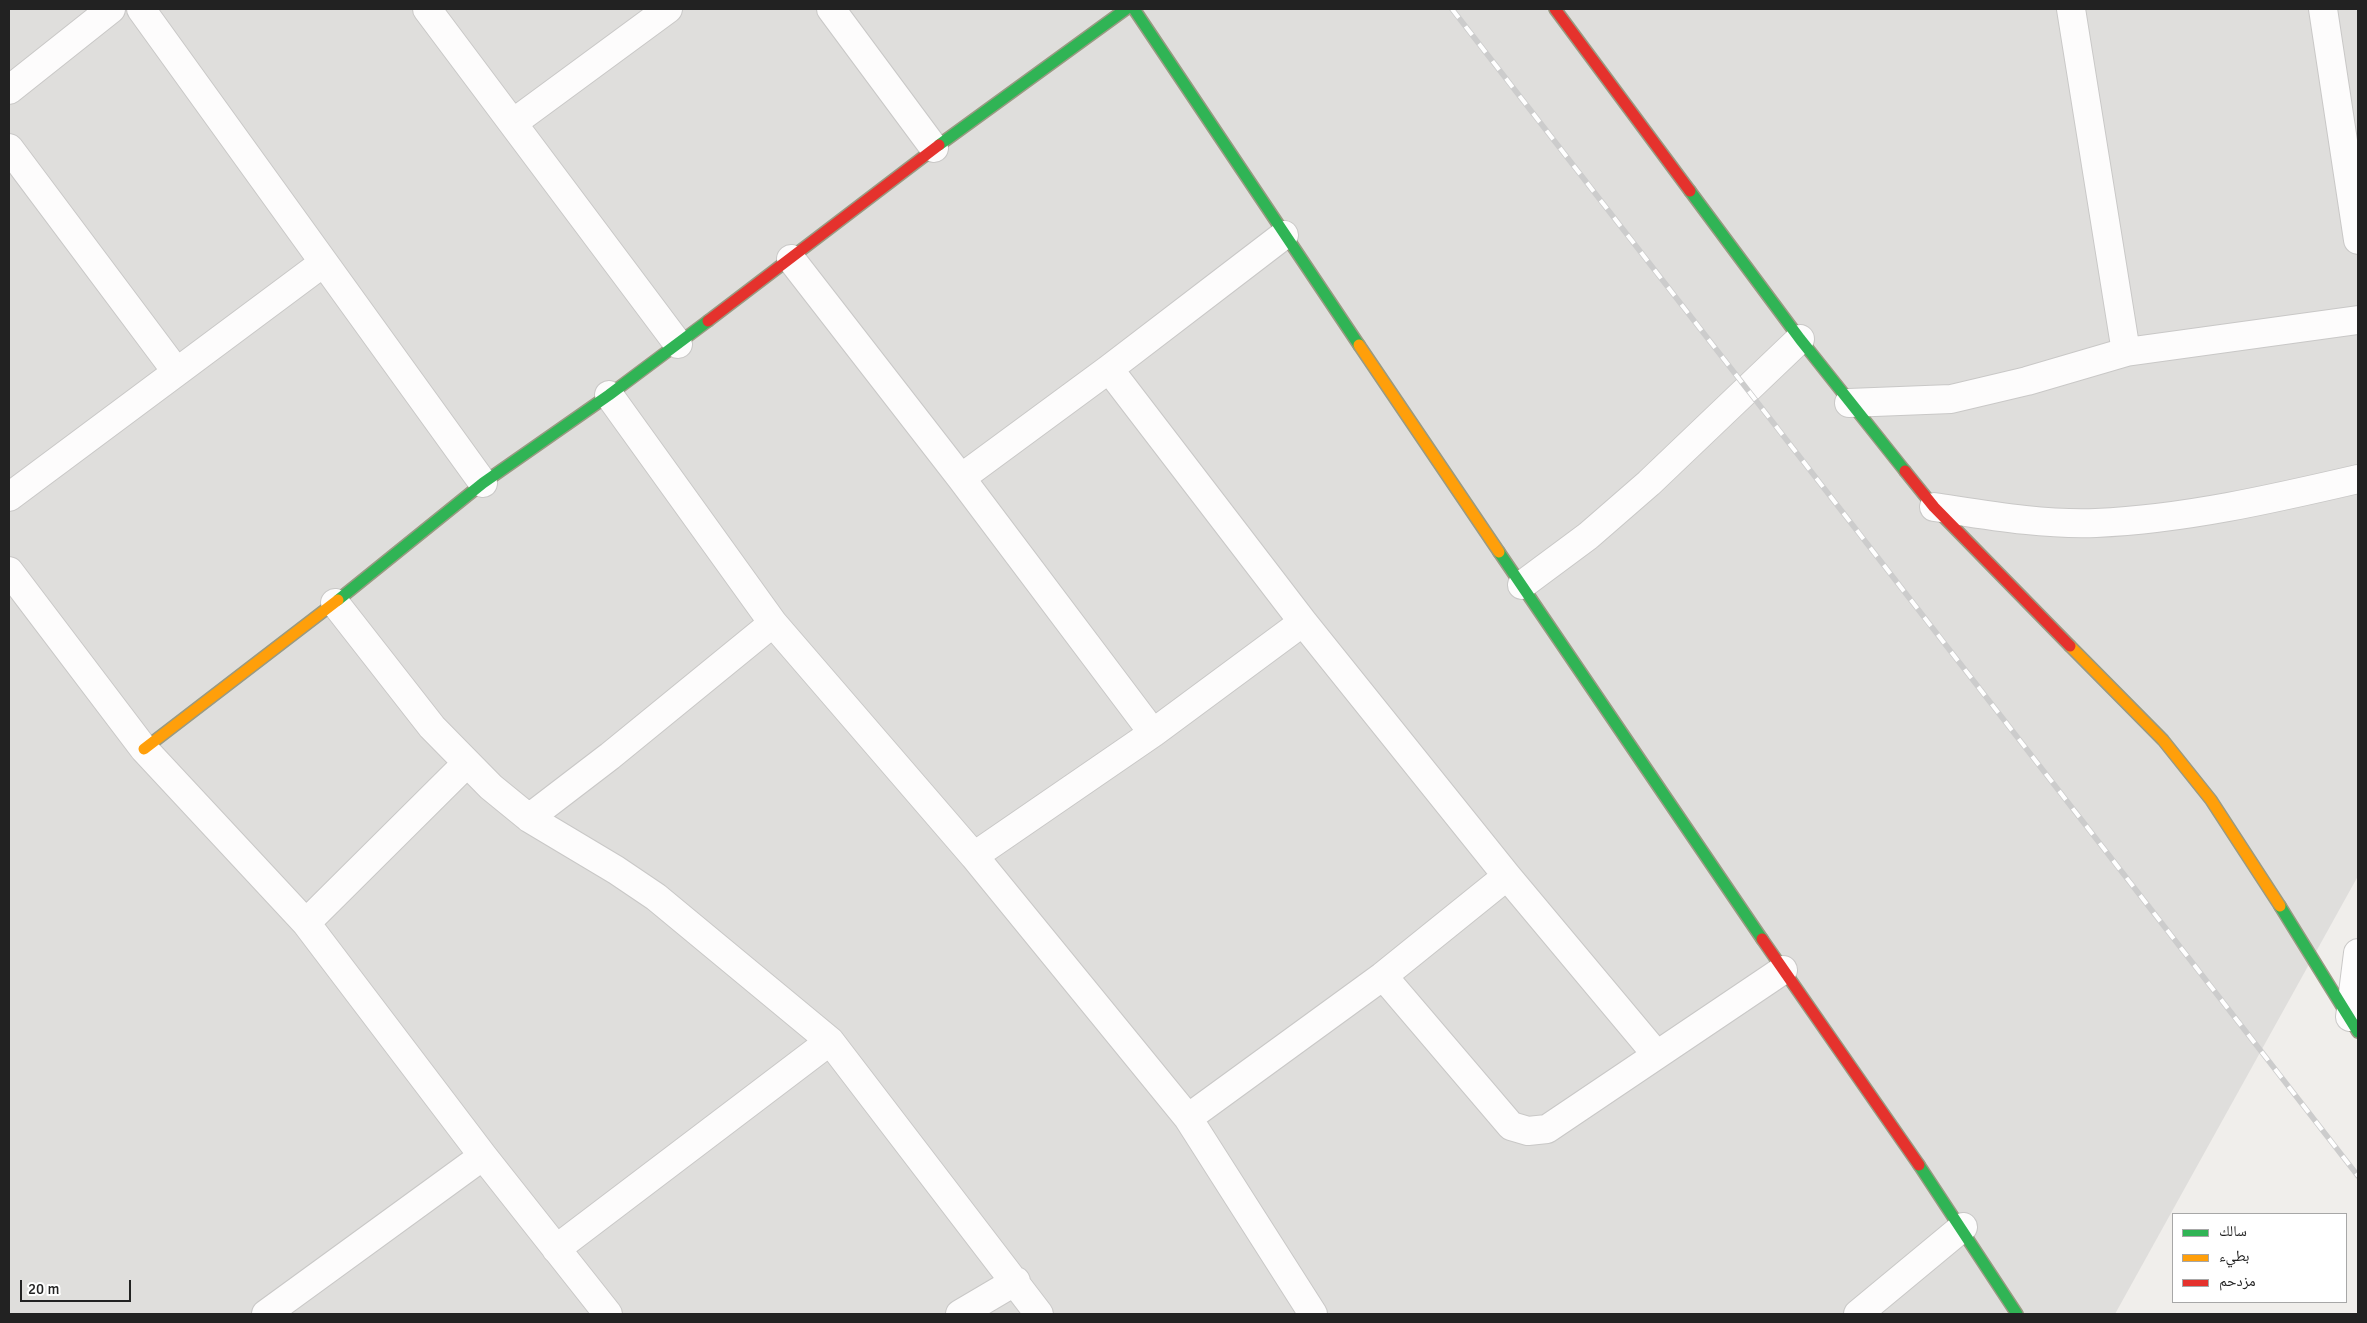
<!DOCTYPE html>
<meta charset="utf-8">
<style>
body{margin:0}
#map{position:relative;width:2367px;height:1323px;overflow:hidden;background:#f0eeeb;font-family:Signika,"Noto Naskh Arabic",sans-serif}
canvas{display:block}
.frame{position:absolute;inset:0;border:10px solid #222;pointer-events:none}
.legend{position:absolute;left:2172px;top:1213px;width:175px;height:90px;box-sizing:border-box;background:#fff;border:1px solid #a7a7a7;margin:0;padding:6px 9px;list-style:none;font-size:15px;color:#222}
.legend li{display:flex;align-items:center;gap:10px;height:25px}
.legend b{width:25px;border:1px solid #a7a7a7}
.scale{position:absolute;left:20px;top:1280px;width:111px;height:22px;box-sizing:border-box;border:2px solid #222;border-top:0;padding-left:6px;font-size:15px;line-height:18px;white-space:nowrap;color:#222;-webkit-text-stroke:4px #fff;paint-order:stroke}
</style>
<div id="map">
<canvas width="2367" height="1323"></canvas>
<div class="frame"></div>
<ul class="legend">
<li><b style="height:6px;background:#30b455"></b>سالك</li>
<li><b style="height:6px;background:#ff9f0a"></b>بطيء</li>
<li><b style="height:6px;background:#e5322d"></b>مزدحم</li>
</ul>
<div class="scale">20 m</div>
</div>
<script>
const ctx = document.querySelector('canvas').getContext('2d');
ctx.lineJoin = 'round';
function fillPath(path, color) { ctx.fillStyle = color; ctx.fill(path, 'evenodd'); }
function trace(path, color, width, dash) { ctx.strokeStyle = color; ctx.lineWidth = width; ctx.lineCap = dash ? 'butt' : 'round'; ctx.setLineDash(dash || []); ctx.stroke(path); }
fillPath(new Path2D(`
 M9 9H2358V876L2115 1314H9Z`), '#dfdedc');
const street = new Path2D(`
 M141 9 483 483
 M427 9 678 344
 M831 9 934 148
 M2071 9 2126 352
 M2323 9 2358 240
 M9 90 111 9
 M513 123 668 9
 M9 148 176 371
 M791 259 961 478 1153 733
 M1109 369 1303 622 1507 876 1656 1054
 M609 395 773 623 974 856 1188 1118 1313 1314
 M1849 403 1951 399 2027 381 2126 352 2358 320
 M961 478 1109 369 1284 235
 M9 497 323 263
 M1934 507C1987 515 2042 525 2096 523 2185 519 2272 499 2358 479
 M9 571 144 749 306 923 483 1156 608 1314
 M1522 585 1588 536 1649 483 1800 339
 M335 603 432 727 491 787 529 818 616 870 656 897 830 1041 1039 1314
 M529 818 610 756 773 623
 M974 856 1153 733 1303 622
 M306 923 466 764
 M1383 976 1507 876
 M2350 1017 2358 953
 M1188 1118 1383 976 1511 1126 1528 1131 1547 1129 1783 970
 M556 1249 830 1041
 M266 1314 483 1156
 M960 1314 1016 1281
 M1858 1314 1963 1227`);
const fast = new Path2D(`
 M1134 9 1359 345
 M939 145 1126 9
 M1690 191 1800 339 1905 471
 M1499 552 1762 939
 M338 600 483 483 609 395 708 321
 M2280 906 2358 1032
 M1919 1165 2017 1314`);
const slow = new Path2D(`
 M1359 345 1499 552
 M2070 646 2163 740 2211 800 2280 906
 M144 749 338 600`);
const jam = new Path2D(`
 M1555 9 1690 191
 M708 321 939 145
 M1905 471 1934 507 2070 646
 M1762 939 1919 1165`);
trace(street, '#c9c8c7', 30);
trace(fast, '#999a82', 14);
trace(slow, '#999a82', 14);
trace(jam, '#999a82', 14);
trace(street, '#fdfcfc', 28);
trace(fast, '#30b455', 11);
trace(slow, '#ff9f0a', 11);
trace(jam, '#e5322d', 11);
const rail = new Path2D(`
 M1452 9 2358 1176`);
trace(rail, '#ccc', 5.5);
trace(rail, '#fff', 4, [11]);
</script>
